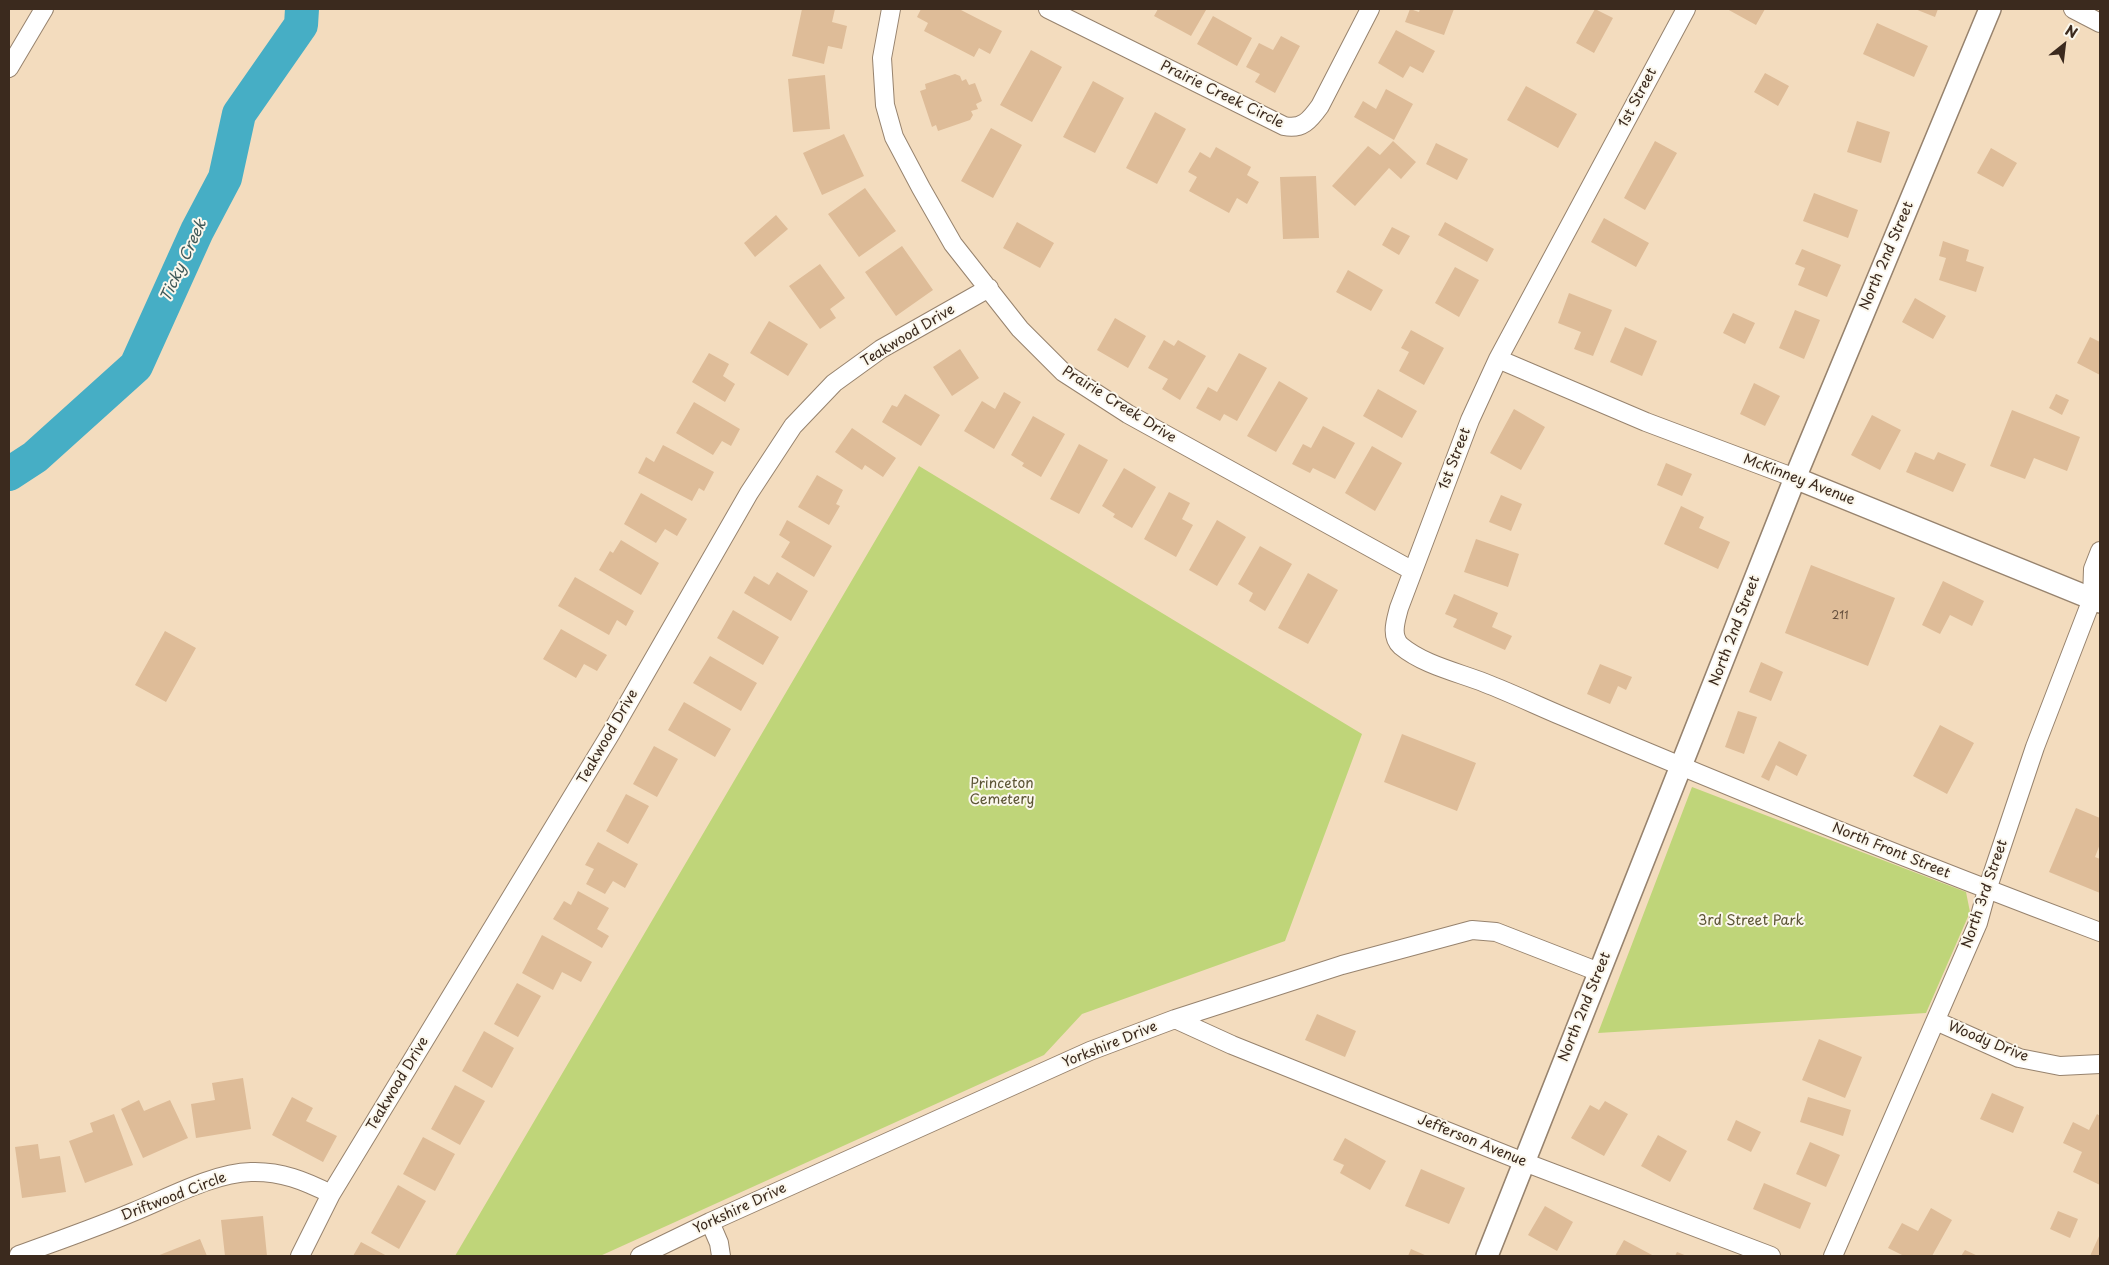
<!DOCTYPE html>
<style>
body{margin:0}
#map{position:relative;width:2109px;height:1265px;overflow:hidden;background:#f3dcbe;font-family:"Playpen Sans",sans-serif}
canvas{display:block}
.frame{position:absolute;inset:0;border:10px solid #3b2a1e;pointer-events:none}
.north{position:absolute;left:2039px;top:20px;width:50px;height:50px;-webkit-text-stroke:4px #fbf7ec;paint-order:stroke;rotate:29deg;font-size:14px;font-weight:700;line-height:20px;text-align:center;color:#3b2a1e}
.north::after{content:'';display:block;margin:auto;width:18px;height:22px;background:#3b2a1e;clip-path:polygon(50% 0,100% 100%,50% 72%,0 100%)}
</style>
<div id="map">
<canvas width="2109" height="1265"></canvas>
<div class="frame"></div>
<div class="north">N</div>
</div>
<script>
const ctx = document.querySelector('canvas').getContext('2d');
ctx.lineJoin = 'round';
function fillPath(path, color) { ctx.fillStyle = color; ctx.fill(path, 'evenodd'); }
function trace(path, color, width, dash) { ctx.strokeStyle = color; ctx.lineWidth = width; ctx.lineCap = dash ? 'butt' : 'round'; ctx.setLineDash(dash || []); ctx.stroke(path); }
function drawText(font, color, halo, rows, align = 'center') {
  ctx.font = font + ' "Playpen Sans",sans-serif'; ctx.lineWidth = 4; ctx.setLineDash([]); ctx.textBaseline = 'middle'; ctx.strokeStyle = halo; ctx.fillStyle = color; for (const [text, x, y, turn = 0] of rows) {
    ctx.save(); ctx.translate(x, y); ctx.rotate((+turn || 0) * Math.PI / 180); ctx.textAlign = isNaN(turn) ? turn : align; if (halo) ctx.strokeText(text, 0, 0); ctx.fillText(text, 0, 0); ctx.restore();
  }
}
fillPath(new Path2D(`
 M919 466 1362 734 1285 941 1082 1014 1044 1055 600 1256H455Z
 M1692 787 1966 892 1970 912 1926 1013 1598 1033Z`), '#bfd579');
trace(new Path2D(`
 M9 474 35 457 136 366 197 231 225 178 239 114 301 25 302 9`), '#46aec5', 34);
fillPath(new Path2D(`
 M802 9H835L832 22 847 26 842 49 828 46 824 64 792 56Z
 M921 9H959L1002 31 990 54 979 48 974 57 924 31 928 23 917 17Z
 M1158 9H1204L1206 10 1191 36 1154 16Z
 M1410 9 1419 12 1420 9H1454L1444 35 1405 22Z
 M1595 9 1613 18 1594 53 1576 43Z
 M1727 9H1765L1756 25Z
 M1915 9H1938L1935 17Z
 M1213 16 1252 38 1237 66 1197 44Z
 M1877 23 1928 46 1914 77 1863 54Z
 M1396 30 1435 51 1423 73 1410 66 1403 78 1378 63Z
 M1281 36 1300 46 1275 93 1255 82 1260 74 1246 67 1259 43 1273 50Z
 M1031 50 1062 67 1032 122 1000 105Z
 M1765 73 1789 86 1778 106 1754 92Z
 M955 74 960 76 962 81 966 79 969 85 975 83 982 101 976 104 978 109 971 111 973 115 970 120 938 131 936 125 932 127 920 91 926 89 925 84Z
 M825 75 830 129 793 132 788 79Z
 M1093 81 1124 98 1095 153 1063 137Z
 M1526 86 1577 114 1558 148 1507 120Z
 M1386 89 1413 104 1394 140 1354 117 1363 101 1376 109Z
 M1155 112 1186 129 1157 184 1126 168Z
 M1857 121 1890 132 1881 163 1847 152Z
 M991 128 1022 145 993 198 961 181Z
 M844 134 864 176 822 195 803 153Z
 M1393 141 1416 162 1401 179 1389 168 1355 206 1332 186 1368 146 1380 155Z
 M1655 141 1677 153 1645 210 1624 198Z
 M1436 143 1468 159 1457 180 1426 164Z
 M1216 147 1251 167 1247 175 1259 182 1247 204 1237 198 1229 213 1189 191 1197 177 1188 172 1200 152 1210 158Z
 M1991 148 2017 163 2003 187 1977 173Z
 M1316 176 1319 238 1283 239 1280 177Z
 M865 188 896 231 859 257 828 214Z
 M1814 193 1858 210 1848 238 1803 221Z
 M776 215 788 229 755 257 744 243Z
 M1604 218 1649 243 1636 267 1591 242Z
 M1017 222 1054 243 1040 268 1003 248Z
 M1445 222 1494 249 1487 262 1438 235Z
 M1392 227 1410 236 1399 255 1382 245Z
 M1943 241 1969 250 1966 261 1984 267 1976 292 1939 280 1946 258 1939 256Z
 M902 246 933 290 896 316 865 272Z
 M1802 249 1841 265 1827 297 1798 285 1805 268 1795 264Z
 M820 264 845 298 830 309 836 318 820 329 789 286Z
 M1455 267 1479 280 1459 317 1435 303Z
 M1348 270 1383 290 1371 311 1336 292Z
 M1569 293 1612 310 1593 356 1574 349 1581 332 1558 323Z
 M1915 298 1946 316 1933 339 1902 322Z
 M1795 310 1820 320 1804 359 1779 348Z
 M1733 313 1755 323 1745 344 1723 333Z
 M1115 318 1146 336 1128 368 1097 350Z
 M769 321 808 344 788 376 750 353Z
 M1625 327 1657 341 1642 376 1610 362Z
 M1411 330 1444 348 1424 385 1399 371 1409 352 1401 348Z
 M2090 337 2100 342V375L2077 363Z
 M1164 340 1174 346 1178 340 1206 356 1180 400 1162 389 1168 379 1148 368Z
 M960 349 979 378 952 396 933 367Z
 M709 353 729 364 723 376 735 384 725 402 692 382Z
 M1239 353 1267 368 1237 421 1224 414 1220 421 1196 408 1208 387 1217 392Z
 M1279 381 1308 398 1276 452 1247 436Z
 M1754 383 1780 396 1765 426 1740 414Z
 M1378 389 1417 411 1402 438 1363 416Z
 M1004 392 1021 402 994 449 964 431 982 401 995 409Z
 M905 394 940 415 921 446 882 422 892 405 897 407Z
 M2056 394 2069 400 2062 415 2049 408Z
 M694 402 740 429 731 446 722 441 713 455 676 433Z
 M1514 409 1545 427 1521 470 1490 453Z
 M2012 410 2080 437 2067 471 2034 458 2025 479 1990 466Z
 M1872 415 1901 430 1880 470 1851 455Z
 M1033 416 1065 434 1041 477 1022 466 1024 463 1011 455Z
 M1323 426 1355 443 1335 479 1313 468 1310 473 1292 464 1303 444 1311 448Z
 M852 428 896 458 883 477 865 465 862 470 835 452Z
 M1079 444 1108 460 1079 514 1050 499Z
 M663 445 714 472 704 491 699 488 692 501 638 473 646 457 654 462Z
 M1372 446 1402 463 1375 511 1345 493Z
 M1915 452 1934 460 1938 452 1966 464 1953 492 1906 472Z
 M1666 463 1692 474 1682 496 1657 485Z
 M1124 468 1156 487 1132 528 1113 517 1115 514 1102 506Z
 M817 475 843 490 836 504 840 506 829 525 798 507Z
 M1169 492 1190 503 1182 519 1193 525 1176 557 1144 539Z
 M641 493 687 519 677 536 665 529 656 543 624 524Z
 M1501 495 1522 504 1511 531 1489 522Z
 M1681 506 1704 517 1699 528 1730 542 1718 569 1664 544Z
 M787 520 832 546 814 577 781 557 790 542 779 535Z
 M1217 520 1246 537 1217 586 1189 570Z
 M1476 539 1519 554 1508 587 1464 572Z
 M621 540 659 563 641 595 599 570 610 551 613 553Z
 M1260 546 1292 564 1265 611 1249 601 1253 593 1238 584Z
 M1811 565 1895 598 1868 666 1785 633Z
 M777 572 808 591 791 621 744 593 754 576 769 585Z
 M1308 573 1338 590 1308 644 1278 628Z
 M575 577 634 611 626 626 617 620 609 635 558 606Z
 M1943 581 1984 601 1972 626 1950 615 1940 634 1922 625Z
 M1454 594 1498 613 1492 627 1512 636 1505 650 1453 627 1457 619 1445 614Z
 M733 610 779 637 763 665 717 638Z
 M561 629 607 655 597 671 584 664 576 678 543 659Z
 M165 631 196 648 166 702 135 685Z
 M710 656 757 683 741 711 693 683Z
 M1761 662 1783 672 1771 701 1749 692Z
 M1600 664 1632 677 1626 690 1618 686 1610 704 1587 694Z
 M684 702 731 729 715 757 668 730Z
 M1738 711 1757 717 1744 754 1725 747Z
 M1940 725 1974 743 1947 794 1913 776Z
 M1402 734 1476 763 1457 811 1384 782Z
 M1779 741 1807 755 1797 776 1776 765 1769 781 1761 777Z
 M654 746 678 759 657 797 633 784Z
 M626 794 649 806 628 844 606 831Z
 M2076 808 2100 818V844L2095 857 2100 859V893L2049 872Z
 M598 842 638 864 625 888 613 881 605 894 586 884 594 869 585 865Z
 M578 891 609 908 597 929 609 936 602 948 553 919 564 901 571 905Z
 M542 935 592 962 581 982 562 972 553 990 522 973Z
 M517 983 541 996 518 1037 494 1024Z
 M1317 1014 1356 1031 1345 1057 1305 1040Z
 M484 1031 514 1048 492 1088 462 1071Z
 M1819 1039 1862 1057 1845 1098 1802 1080Z
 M243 1078 251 1129 196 1138 191 1104 215 1100 212 1083Z
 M455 1085 485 1101 460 1145 431 1129Z
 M1992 1093 2024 1107 2013 1133 1980 1119Z
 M292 1097 313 1108 306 1121 337 1136 323 1162 272 1135Z
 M1808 1097 1851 1110 1843 1136 1800 1122Z
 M139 1100 144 1111 170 1100 188 1138 143 1158 121 1109Z
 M1605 1101 1628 1114 1604 1156 1571 1138 1590 1105 1599 1110Z
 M114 1114 133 1165 85 1183 69 1141 93 1132 90 1123Z
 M2097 1114 2100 1116V1185L2073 1172 2082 1152 2063 1143 2073 1122 2089 1130Z
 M1736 1120 1761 1132 1751 1152 1727 1140Z
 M1658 1135 1687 1151 1670 1182 1641 1166Z
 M423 1137 455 1154 435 1191 403 1174Z
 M1345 1138 1386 1161 1370 1190 1340 1173 1344 1165 1333 1160Z
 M1810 1142 1840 1155 1826 1187 1796 1174Z
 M38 1144 40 1159 60 1156 66 1192 22 1198 15 1147Z
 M1421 1169 1465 1188 1449 1224 1405 1206Z
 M1764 1183 1811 1203 1800 1229 1753 1209Z
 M398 1185 426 1201 399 1249 371 1233Z
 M1545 1206 1573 1222 1557 1251 1528 1235Z
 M1931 1208 1952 1220 1932 1256H1904L1888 1248 1902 1223 1918 1231Z
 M2058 1211 2078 1219 2070 1238 2050 1229Z
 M263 1216 267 1256H225L221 1220Z
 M2100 1234V1256H2090Z
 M200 1239 207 1256H157Z
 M1624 1240 1654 1256H1615Z
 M361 1242 387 1256H353Z
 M1411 1249 1427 1256H1408Z
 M1965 1250 1978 1256H1961Z
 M1677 1252 1687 1256H1675Z`), '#debc98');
const minor = new Path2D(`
 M891 9 882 58 885 105 894 137 921 188 953 244 1020 329 1063 372 1128 414 1413 571
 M1048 9 1284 126C1302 130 1310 120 1320 106L1370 9
 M1686 9 1498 359 1470 420 1399 608C1396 620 1390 636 1401 646 1424 665 1457 672 1485 683 1511 693 1536 705 1562 716 1740 792 1919 864 2100 932
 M2073 9 2100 23
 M9 68 44 9
 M1498 359 1646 422 1795 478
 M1175 1019 1232 1045 1524 1162 1771 1256
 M1936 1021 2019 1058 2060 1066 2100 1064
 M710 1222 719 1243 721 1256
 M19 1255C57 1241 95 1228 133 1212 168 1198 213 1173 251 1172 281 1171 305 1181 331 1194
 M300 1256 331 1194 611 733 749 493 793 426 834 383 881 349 989 288
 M640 1256 710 1222 1090 1051 1175 1019 1342 965 1472 930 1496 932 1599 972
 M1833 1256 1978 923 1987 890 2035 747 2092 599 2093 569 2100 551`);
const tertiary = new Path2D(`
 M1795 478 2100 602
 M1487 1256 1795 478 1990 9`);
trace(minor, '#97836e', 20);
trace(tertiary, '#97836e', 24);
trace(minor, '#fff', 18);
trace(tertiary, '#fff', 21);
drawText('11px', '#644e3c', null, [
 ["211",1840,616]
]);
drawText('14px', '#3b2a1e', '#fbf7ec', [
 ["Prairie Creek Circle",1222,95,26],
 ["1st Street",1638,98,-62],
 ["North 2nd Street",1887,256,-67],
 ["Teakwood Drive",908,336,-31],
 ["Prairie Creek Drive",1119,405,32],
 ["1st Street",1455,459,-69],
 ["McKinney Avenue",1799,480,21],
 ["North 2nd Street",1735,631,-69],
 ["Teakwood Drive",608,737,-60],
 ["North Front Street",1891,851,22],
 ["North 3rd Street",1985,894,-71],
 ["North 2nd Street",1585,1007,-68],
 ["Woody Drive",1988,1042,22],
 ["Yorkshire Drive",1110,1045,-22],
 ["Teakwood Drive",398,1084,-59],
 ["Jefferson Avenue",1472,1141,22],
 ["Driftwood Circle",174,1197,-21],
 ["Yorkshire Drive",740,1209,-25]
]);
drawText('14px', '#5c5535', '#fbf7ec', [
 ["Princeton",1002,784],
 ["Cemetery",1002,800],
 ["3rd Street Park",1751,921]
]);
drawText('italic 15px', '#3f5858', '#fbf7ec', [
 ["Ticky Creek",184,261,-65]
]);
</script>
